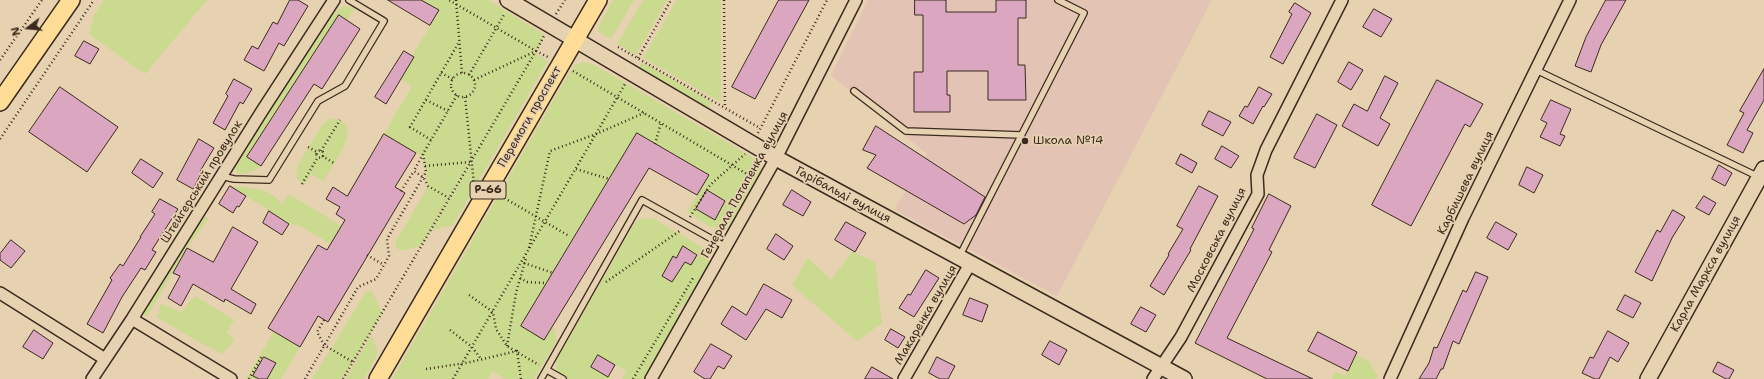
<!DOCTYPE html>
<meta charset="utf-8">
<style>
body{margin:0}
#map{position:relative;width:1764px;height:379px;overflow:hidden;background:#e6d1b0;font-family:"Shantell Sans",sans-serif}
canvas{display:block}
.north{position:absolute;left:8px;top:8px;width:40px;height:40px;-webkit-text-stroke:3px #e6d1b0;paint-order:stroke;rotate:254deg;font-size:11px;font-weight:700;line-height:16px;text-align:center;color:#3b2a1e}
.north::after{content:'';display:block;margin:auto;width:14px;height:18px;background:#3b2a1e;clip-path:polygon(50% 0,100% 100%,50% 72%,0 100%)}
</style>
<div id="map">
<canvas width="1764" height="379"></canvas>
<div class="north">N</div>
</div>
<script>
const ctx = document.querySelector('canvas').getContext('2d');
ctx.lineJoin = 'round';
function fillPath(path, color) { ctx.fillStyle = color; ctx.fill(path, 'evenodd'); }
function trace(path, color, width, dash) { ctx.strokeStyle = color; ctx.lineWidth = width; ctx.lineCap = dash ? 'butt' : 'round'; ctx.setLineDash(dash || []); ctx.stroke(path); }
function drawText(font, color, halo, rows, align = 'center') {
  ctx.font = font + ' "Shantell Sans",sans-serif'; ctx.lineWidth = 3.5; ctx.setLineDash([]); ctx.textBaseline = 'middle'; ctx.strokeStyle = halo; ctx.fillStyle = color; for (const [text, x, y, turn = 0] of rows) {
    ctx.save(); ctx.translate(x, y); ctx.rotate((+turn || 0) * Math.PI / 180); ctx.textAlign = isNaN(turn) ? turn : align; if (halo) ctx.strokeText(text, 0, 0); ctx.fillText(text, 0, 0); ctx.restore();
  }
}
fillPath(new Path2D(`
 M868 0H1212L1057 296 908 217 895 209 927 154 831 75Z`), '#e3c4b4');
fillPath(new Path2D(`
 M104 0H207L145 74 89 34 94 15Z
 M421 0H488L545 35 535 53 548 61 453 225 432 230 513 90 422 245 406 250 397 249 395 243 428 186 423 157 384 134 412 86 401 79 414 57 412 56 439 11Z
 M613 0H634L611 39 599 32 598 28Z
 M643 0H667L636 55 617 44Z
 M677 0H721V102L643 58Z
 M345 6 355 8 347 20 339 15 247 156 261 166 250 173 237 174 235 167 238 160 333 14 340 7Z
 M584 62 593 64 759 161 761 170 760 177 733 225C718 237 700 220 687 212L709 175 637 133 521 325 544 340 553 324 557 341 534 379H505L492 371 488 379H392L568 75 575 65Z
 M642 62 712 102 708 109 638 69Z
 M330 119C335 119 340 119 344 123 357 135 330 169 323 181L311 174 304 185 297 179 296 174 298 165 322 125Z
 M230 186C249 188 272 187 282 205L289 194 341 226 331 244 300 226 289 223Z
 M204 217 209 218 187 248 147 317 145 316 144 310 200 219Z
 M643 218 654 219 702 247 706 251 709 256 708 268 685 307 681 305 676 313 681 316 644 379H622L626 371 598 355 591 367 612 379H568L557 372 556 361 634 224Z
 M852 252 875 262 882 323 857 341 792 285 808 258 831 280Z
 M372 291 382 313 343 379H312L366 292Z
 M195 296 234 320 227 332 234 341 222 354 195 340 157 317 161 304 181 312Z
 M274 331 300 347 281 379H246Z
 M372 334 378 354 364 379H346Z
 M1357 355 1369 361 1378 377 1377 379H1332L1336 372 1345 376Z`), '#cadb8f');
const building = new Path2D(`
 M290 0H298L308 6 284 46 279 43 264 71 244 60 252 46 258 49 273 22 277 24Z
 M388 0H421L439 10 430 25Z
 M779 0H809L755 99 732 87Z
 M915 0H946V12H996V0H1026V18H1018V65H1025L1026 100H988V71H947V95H950V112H914V72H923V15H915Z
 M1606 0H1626L1601 45 1591 72 1575 66 1586 37Z
 M1295 3 1311 13 1283 64 1270 57 1292 14 1289 12Z
 M1374 9 1392 19 1381 37 1363 27Z
 M339 15 360 29 322 89 314 84 261 166 247 157Z
 M84 41 99 49 90 64 75 56Z
 M404 51 414 57 386 104 375 97Z
 M1349 62 1363 70 1351 90 1338 82Z
 M1764 69V100L1747 130 1753 133 1743 153 1727 145 1744 113 1740 111Z
 M1385 76 1398 83 1380 118 1390 124 1378 146 1342 126 1354 104 1367 111Z
 M234 79 252 89 243 104 240 102 225 130 213 123 228 96 226 94Z
 M1437 80 1483 104 1470 127 1465 124 1411 226 1372 205Z
 M60 87 118 127 87 172 29 132Z
 M1259 87 1272 94 1264 107 1263 106 1253 124 1239 116 1245 106 1247 107Z
 M1551 100 1571 109 1560 134 1565 136 1560 146 1540 137 1547 123 1541 120Z
 M1209 111 1231 122 1223 136 1202 125Z
 M1317 114 1337 125 1315 168 1294 158Z
 M876 126 985 197 976 215 964 224 867 168 876 155 863 150Z
 M637 133 709 175 697 195 649 168 544 340 521 326Z
 M384 134 416 153 395 187 405 193 328 322 318 316 300 347 268 328 318 245 327 250 345 220 336 214 340 207 326 199 333 187 347 196Z
 M199 139 214 148 199 173 201 174 193 189 177 180Z
 M1222 146 1239 156 1231 168 1215 159Z
 M1181 154 1197 163 1192 173 1176 164Z
 M141 159 163 173 153 188 132 173Z
 M1719 165 1732 173 1725 186 1712 179Z
 M1527 167 1543 175 1534 193 1519 185Z
 M230 186 246 196 239 207 237 206 233 213 219 204Z
 M1199 186 1218 196 1190 249 1191 250 1164 295 1150 286 1169 255 1168 254 1183 229 1177 226Z
 M707 190 725 201 715 220 696 209Z
 M792 190 811 202 803 216 783 205Z
 M1269 194 1291 206 1269 250 1272 252 1227 338 1313 379H1267L1195 343 1254 229 1252 228Z
 M1704 196 1716 203 1709 215 1696 208Z
 M160 199 178 209 152 250 156 252 145 270 141 268 122 297 103 333 87 324 112 280 110 278 120 264 123 266 141 237H140L155 214 152 212Z
 M1673 210 1685 217 1672 238 1652 281 1635 272 1657 230 1660 232Z
 M269 211 289 224 282 235 263 223Z
 M846 222 866 233 855 252 835 240Z
 M1496 222 1517 234 1508 250 1487 238Z
 M233 227 258 242 231 289 256 304 251 314 225 299 224 302 193 284 181 306 168 298 180 276 173 273 187 248 213 262Z
 M776 234 793 246 784 260 767 249Z
 M11 240 25 251 11 268 0 260V254Z
 M683 246 697 255 691 265 685 262 672 282 662 276 673 256 676 258Z
 M926 270 939 278 914 317 899 308 908 294 910 295Z
 M1476 272 1488 277 1459 344 1453 341 1443 369H1441L1436 379H1419L1429 363 1434 347 1437 348 1463 290 1466 292Z
 M764 284 792 300 782 318 766 309 746 340 721 324 732 306 746 315Z
 M1625 295 1641 303 1633 318 1617 310Z
 M970 298 988 305 982 322 963 315Z
 M1141 307 1156 315 1146 332 1131 324Z
 M891 329 905 337 898 348 885 340Z
 M34 330 53 343 43 359 23 347Z
 M1608 331 1629 343 1618 362 1610 357 1599 379H1595L1582 373 1590 357 1593 358Z
 M1318 332 1357 352 1348 371 1308 351Z
 M1050 341 1067 350 1059 365 1042 355Z
 M711 344 732 356 724 369 718 366 710 379H705L694 372Z
 M598 355 615 365 608 377 591 367Z
 M264 357 276 363 267 379H259L253 376Z
 M937 357 955 366 948 379H940L929 373Z
 M1718 362 1734 370 1729 379H1726L1713 372Z
 M872 367 893 379H865Z`);
fillPath(building, '#dba6bf');
trace(building, '#3b2a1e', 1);
const lane = new Path2D(`
 M1536 70 1759 177
 M854 91 906 131 1021 135
 M221 176 234 179 269 180 318 101 345 86 384 21 349 0
 M959 257 1084 13 1058 0
 M547 370 563 379
 M541 379 642 200 726 247`);
const street = new Path2D(`
 M0 293 105 359
 M132 319 231 379
 M92 379 132 319 262 111 334 0
 M651 379 776 158 856 0
 M904 379 970 264
 M1153 379 1181 337 1258 194 1257 175 1266 150 1342 0
 M1390 379 1463 218 1570 0`);
const secondary = new Path2D(`
 M508 0 776 158 1184 379
 M1648 379 1764 169`);
const primary = new Path2D(`
 M0 102 71 0
 M378 379 598 0`);
trace(lane, '#3b2a1e', 8);
trace(street, '#3b2a1e', 14);
trace(secondary, '#3b2a1e', 18);
trace(primary, '#3b2a1e', 20);
trace(new Path2D(`
 M456 0 462 73
 M724 0 725 107
 M556 14 565 0
 M618 47 760 128
 M536 51 548 57
 M638 58 671 0
 M0 60 42 0
 M573 71 752 177
 M441 73 453 79
 M451 85a12 12 0 1 1 24 0a12 12 0 1 1-24 0Z
 M469 75 505 13
 M474 80 536 51 544 36
 M465 97 474 184
 M426 100 448 111
 M758 133 827 0
 M0 139 94 0
 M431 140 410 127 459 42
 M655 144 661 123
 M308 147 317 152
 M316.5 154a3.5 3.5 0 1 1 7 0a3.5 3.5 0 1 1-7 0Z
 M321 151 340 120
 M423 154 414 171 424 178 428 186 449 198
 M322 156 334 163
 M425 166 470 162
 M576 169 609 179
 M302 184 318 157
 M401 191 414 171
 M501 196 569 236
 M690 217 710 185 745 154
 M529 248 550 151 596 134 644 113
 M367 255 384 265
 M524 263 553 273
 M520 278 527 282 546 283
 M606 282 681 230
 M469 295 493 312 496 329 507 346 539 365
 M324 320 317 332 324 345 353 362
 M450 330 472 347 481 359
 M507 346 516 293 526 258
 M426 369 466 363 517 351 521 379
 M249 379 262 356
 M305 379 358 287 376 279 384 265 389 256 387 239 426 172 423 154 457 95
 M343 379 536 51 449 0
 M453 379 625 84
 M633 379 693 278`), '#3b2a1e', 2.5, [1, 3]);
trace(lane, '#e6d1b0', 5.5);
trace(street, '#e6d1b0', 11);
trace(secondary, '#e6d1b0', 15);
trace(primary, '#ffdd96', 17);
for (const [x, y, r, color] of [
 [1025,141,4,"#3b2a1e"]
]) { const dot = new Path2D(); dot.arc(x, y, r, 0, 2 * Math.PI); ctx.fillStyle = color; ctx.fill(dot); trace(dot, '#e6d1b0', 1.5); }
for (const [x, y, w] of [
 [488,190,36]
]) { const box = new Path2D(); box.roundRect(x - w / 2, y - 9, w, 18, 3); ctx.fillStyle = '#e6d1b0'; ctx.fill(box); trace(box, '#3b2a1e', 1); }
drawText('bold 11px', '#3b2a1e', null, [
 ["Р-66",488,190]
]);
drawText('12px', '#3b2a1e', '#e6d1b0', [
 ["Перемоги проспект",530,117,-60],
 ["Штейгерський провулок",202,182,-58],
 ["Карбишева вулиця",1466,183,-64],
 ["Генерала Потапенка вулиця",745,185,-61],
 ["Гарібальді вулиця",843,195,28],
 ["Московська вулиця",1217,240,-63],
 ["Карла Маркса вулиця",1706,274,-61],
 ["Макаренка вулиця",926,315,-60]
]);
drawText('12px', '#3b2a1e', '#e6d1b0', [
 ["Школа №14",1033,141]
], 'left');
</script>
